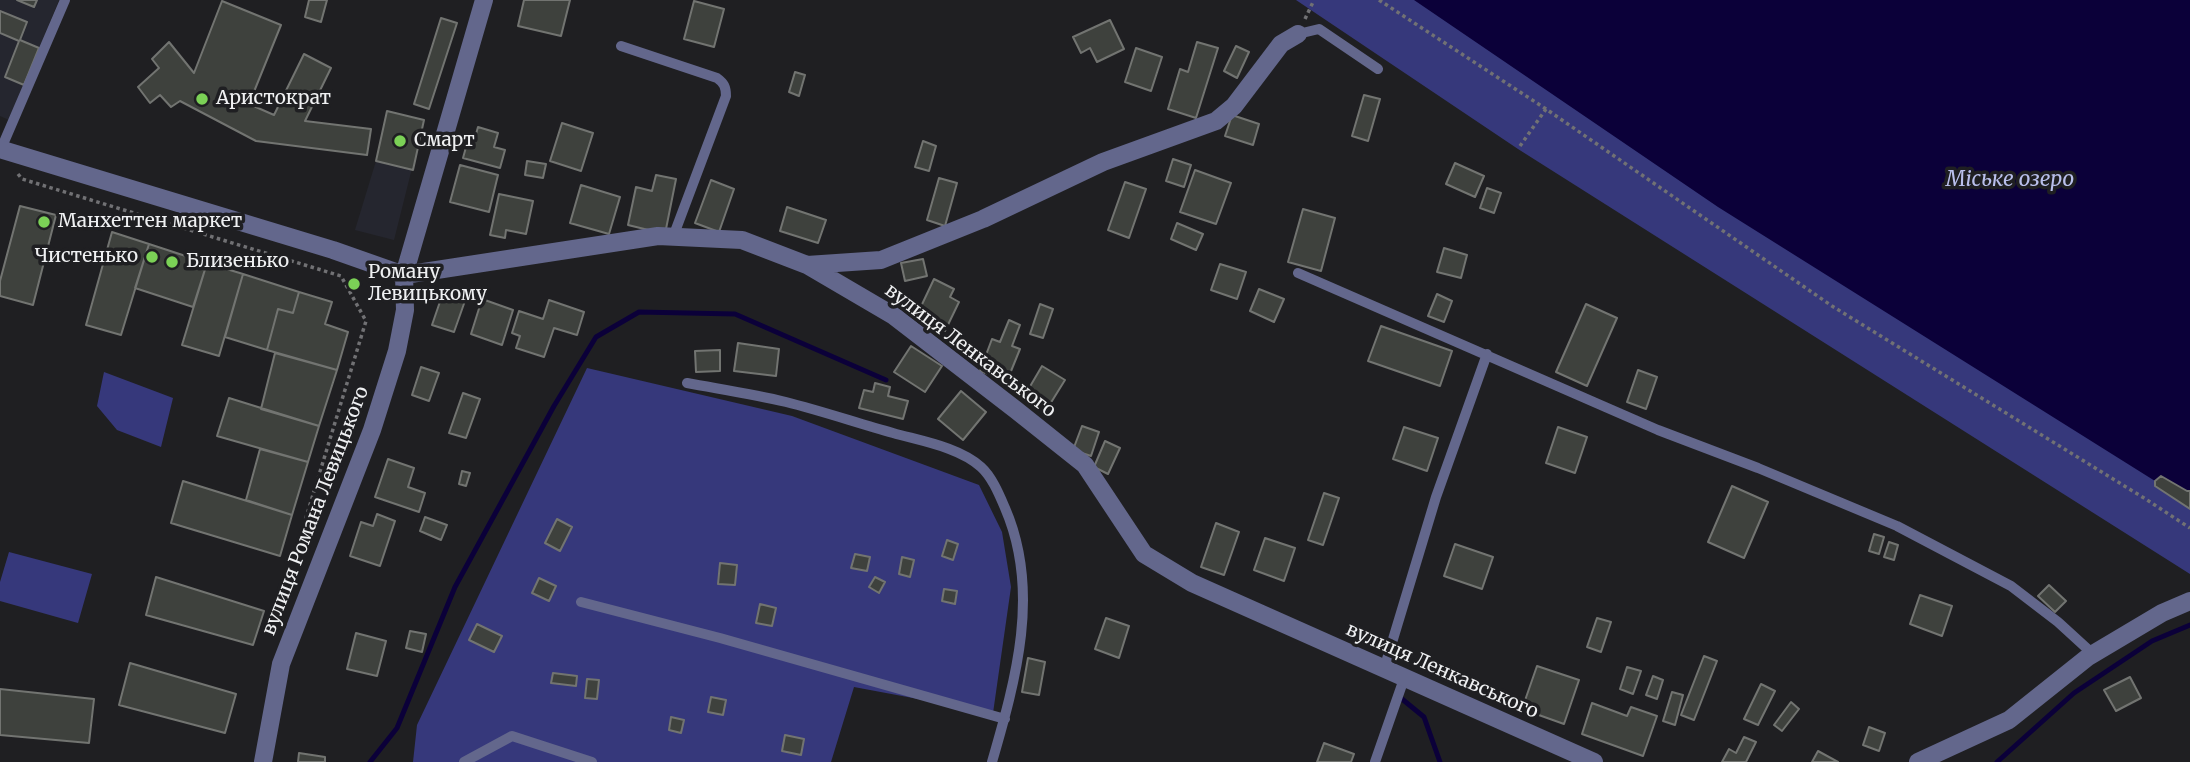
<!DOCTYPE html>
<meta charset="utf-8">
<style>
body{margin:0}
canvas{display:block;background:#1f1f22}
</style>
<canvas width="2190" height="762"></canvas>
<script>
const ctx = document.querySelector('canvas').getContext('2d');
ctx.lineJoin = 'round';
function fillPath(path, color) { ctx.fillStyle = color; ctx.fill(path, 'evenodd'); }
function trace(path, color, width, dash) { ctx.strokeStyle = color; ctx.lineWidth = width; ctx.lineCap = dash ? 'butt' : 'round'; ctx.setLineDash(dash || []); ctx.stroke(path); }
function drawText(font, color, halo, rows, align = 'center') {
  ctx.font = font + ' Merriweather,serif'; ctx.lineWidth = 7; ctx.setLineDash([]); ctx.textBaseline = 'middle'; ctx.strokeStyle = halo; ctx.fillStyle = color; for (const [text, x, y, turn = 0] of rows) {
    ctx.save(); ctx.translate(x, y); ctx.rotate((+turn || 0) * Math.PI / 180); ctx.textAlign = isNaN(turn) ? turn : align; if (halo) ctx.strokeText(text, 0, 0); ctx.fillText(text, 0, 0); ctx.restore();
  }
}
fillPath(new Path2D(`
 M0 0H59L9 120 0 116Z
 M387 111 424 120 394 240 355 230 376 161Z`), '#25262f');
fillPath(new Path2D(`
 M1296 0H2190V574L1518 149Z
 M587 368 792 416 979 485 1002 532 1011 587 993 713 854 687 831 762H413L417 725Z
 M104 372 173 398 161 447 117 430 97 406Z
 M9 552 92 574 78 623 0 601V582Z`), '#36387b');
fillPath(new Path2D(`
 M1414 0H2190V491H2187L2161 476 2155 481 1718 207Z`), '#0b0039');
trace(new Path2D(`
 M1402 699 1424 717 1440 762
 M370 762 397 728 455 587 554 406 596 337 639 312 735 314 886 380
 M1997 762 2074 693 2152 641 2190 625`), '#0b0039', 5);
const building = new Path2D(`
 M17 0H37L34 7Z
 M309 0H327L321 22 305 17Z
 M524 0H570L561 36 518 26Z
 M222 1 281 25 249 104 274 115 304 54 331 68 305 121 371 129 367 155 256 141 180 101 171 107 160 95 150 103 138 87 159 68 152 59 169 42 194 73Z
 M694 1 724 9 714 47 684 39Z
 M0 11 27 22 20 40 39 48 24 85 5 77 19 41 0 33Z
 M441 18 457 23 429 109 414 104Z
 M1110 20 1124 49 1097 62 1090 48 1081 53 1073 37Z
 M1197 42 1218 48 1196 118 1168 109 1180 69 1188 72Z
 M1236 46 1249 52 1237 78 1224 71Z
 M1136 48 1162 57 1151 91 1125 82Z
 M795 72 805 75 799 96 789 92Z
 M1364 95 1380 99 1368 141 1352 136Z
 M387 111 424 120 413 170 376 161Z
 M1232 115 1259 124 1253 145 1225 136Z
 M562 123 593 133 581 171 550 161Z
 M478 127 498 133 494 147 505 150 500 168 463 158 468 140 474 141Z
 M923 141 936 146 929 171 915 167Z
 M1173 159 1191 165 1184 187 1166 181Z
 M527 161 546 164 543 178 525 175Z
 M1455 163 1484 176 1475 197 1446 184Z
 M460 165 498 175 489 212 450 202Z
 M1195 170 1231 183 1216 224 1180 212Z
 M656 175 676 179 665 234 628 225 636 187 652 191Z
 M939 178 957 183 945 226 927 220Z
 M711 180 734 189 719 232 695 223Z
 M1125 182 1146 189 1129 238 1108 230Z
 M581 185 620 197 609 234 570 223Z
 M1487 188 1501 193 1494 213 1480 208Z
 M499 194 533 201 526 234 506 230 505 238 490 235Z
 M20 206 56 215 33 305 0 296V281Z
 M787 207 826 220 818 243 780 231Z
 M1303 209 1335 218 1321 271 1288 262Z
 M1177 223 1203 234 1196 250 1171 239Z
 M112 232 149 244 121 335 86 325Z
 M149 244 207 263 193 307 135 288Z
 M1444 248 1467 255 1461 278 1437 272Z
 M923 259 927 276 905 281 901 263Z
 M207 263 243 274 219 356 182 345Z
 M1220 264 1246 272 1237 299 1211 290Z
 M243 274 299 292 293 313 278 309 267 350 225 337Z
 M934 279 954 289 950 297 959 302 945 331 916 317Z
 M1259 289 1284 299 1274 322 1250 311Z
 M444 290 466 298 454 332 432 325Z
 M299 292 332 302 325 324 348 332 337 370 267 350 278 309 293 313Z
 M1437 294 1452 301 1444 322 1428 316Z
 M482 299 513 310 502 345 471 334Z
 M549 300 584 312 577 335 554 328 544 357 516 348 520 336 512 333 519 311 543 319Z
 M1040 304 1053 309 1043 338 1030 334Z
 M1586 304 1617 318 1587 386 1556 372Z
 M1009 320 1020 325 1012 346 1020 349 1007 381 980 371 992 339 1000 342Z
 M1381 326 1452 351 1440 386 1368 361Z
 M738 343 779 349 776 376 734 371Z
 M911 346 942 366 925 392 894 372Z
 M720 350V371L696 372 695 351Z
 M275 353 337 370 319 426 261 409Z
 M1042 366 1065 380 1047 409 1025 395Z
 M421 367 439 373 429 401 412 395Z
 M1638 370 1657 377 1646 409 1627 402Z
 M875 383 890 387 888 396 908 401 903 419 859 408 864 390 873 392Z
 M961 391 986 412 963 440 938 419Z
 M463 393 480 399 466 438 449 433Z
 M229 398 319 426 308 462 217 436Z
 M1082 426 1099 432 1091 456 1073 450Z
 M1404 427 1438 438 1427 471 1393 459Z
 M1558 427 1587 437 1575 473 1546 463Z
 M1105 441 1120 448 1108 474 1094 467Z
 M260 449 308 462 292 515 246 500Z
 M388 459 414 468 408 487 425 493 419 512 375 497Z
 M462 471 470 473 466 486 459 484Z
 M2161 476 2187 491H2190V509L2155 486V481Z
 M183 481 292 515 280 556 171 523Z
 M1732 486 1768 502 1744 558 1708 542Z
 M1324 493 1339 498 1323 545 1308 540Z
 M377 514 395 521 380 566 350 556 361 522 373 526Z
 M425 517 447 525 441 540 420 531Z
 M557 519 572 527 560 551 545 543Z
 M1216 523 1239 532 1224 575 1201 567Z
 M1874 534 1884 537 1879 554 1869 551Z
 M1265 538 1295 548 1284 581 1254 570Z
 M947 540 958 544 953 560 942 556Z
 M1889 542 1898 545 1894 560 1884 557Z
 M1455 544 1493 557 1482 589 1444 576Z
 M855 554 870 557 867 571 851 568Z
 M902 557 914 560 910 577 899 574Z
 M720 563 737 565 735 585 718 584Z
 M156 577 264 611 253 645 146 615Z
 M875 577 885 582 879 593 869 587Z
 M539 578 556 586 549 601 532 593Z
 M2049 585 2066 601 2055 612 2038 596Z
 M944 589 957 591 955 604 942 601Z
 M1920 595 1952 606 1942 636 1910 624Z
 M760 604 776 608 772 626 756 623Z
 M1106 618 1129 626 1119 658 1095 649Z
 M1597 618 1611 622 1601 652 1587 647Z
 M477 624 502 636 494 652 469 640Z
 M410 631 426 634 422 652 406 648Z
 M356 633 386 641 377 676 347 669Z
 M1704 656 1717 661 1694 720 1681 715Z
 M1028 658 1045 662 1039 695 1022 692Z
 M130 663 236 694 225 733 119 705Z
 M1537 666 1579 680 1564 724 1522 709Z
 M1627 667 1641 671 1633 694 1620 689Z
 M553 673 577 676 576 686 551 683Z
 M1653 676 1663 680 1657 699 1646 695Z
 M2130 677 2141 698 2116 711 2104 690Z
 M587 679 599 680 597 699 585 698Z
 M1761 684 1775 691 1758 725 1744 719Z
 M0 689 94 699 89 743 0 735Z
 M1672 692 1683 695 1675 725 1663 721Z
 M711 697 726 700 723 715 708 712Z
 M1791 702 1799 709 1782 731 1774 725Z
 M1592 703 1627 716 1631 707 1657 716 1643 756 1582 734Z
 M671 717 684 720 681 733 669 730Z
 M1869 727 1885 733 1879 751 1863 745Z
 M785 735 804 739 801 755 782 751Z
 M1744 737 1756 742 1746 762H1722L1729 749 1736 753Z
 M1324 743 1354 754 1351 762H1317Z
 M1818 751 1838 762H1812Z
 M299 753 325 757V762H298Z`);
fillPath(building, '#3e413d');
trace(building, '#727471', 2);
trace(new Path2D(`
 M1379 0 1546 109 1832 306 2144 498 2190 528
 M1305 19 1314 0
 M1520 146 1546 109
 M18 174 22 179 341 276 366 321 294 557`), '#717174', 3.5, [3.5, 3.5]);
trace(new Path2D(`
 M1298 34 1319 29 1378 69
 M621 46 717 78C724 83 726 87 726 96L673 237
 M1 149 65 0
 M1298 273 1658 430 1758 468 1897 526 2011 586 2058 622 2093 654
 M687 383C719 389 753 394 786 402 822 411 857 423 893 433 921 441 959 447 981 467 992 477 999 494 1005 508 1041 591 1016 679 992 762
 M581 602 720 638 1005 719
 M1384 669 1436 497 1487 354
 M464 762 512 736 592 762
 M1375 762 1405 676`), '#63678c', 10);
trace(new Path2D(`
 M0 149 333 250 404 275 658 236 742 240 807 265 894 316 1016 410 1085 465 1144 554 1192 583 1594 762
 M807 265 881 260 983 219 1103 162 1216 121 1234 106 1281 44 1298 34
 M263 762 281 664 372 430 397 351 405 310 404 275 484 0
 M1918 762 2009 720 2088 657 2162 613 2190 601`), '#63678c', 18);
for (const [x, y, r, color] of [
 [202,99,7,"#7bd156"],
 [400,141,7,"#7bd156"],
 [44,222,7,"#7bd156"],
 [152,257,7,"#7bd156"],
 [172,262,7,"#7bd156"],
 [354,284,7,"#7bd156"]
]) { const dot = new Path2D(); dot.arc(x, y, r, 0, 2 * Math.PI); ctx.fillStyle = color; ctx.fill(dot); trace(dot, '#1f1f22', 2.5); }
drawText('19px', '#eff0f2', '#1f1f22', [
 ["Аристократ",216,99],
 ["Смарт",414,141],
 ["Манхеттен маркет",58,222],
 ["Чистенько",138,257,"right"],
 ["Близенько",186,262],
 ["Роману",368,273],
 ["Левицькому",368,295]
], 'left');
drawText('19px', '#eff0f2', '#1f1f22', [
 ["вулиця Ленкавського",970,351,37],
 ["вулиця Романа Левицького",316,511,-69],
 ["вулиця Ленкавського",1442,671,24]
]);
drawText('italic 21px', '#b9bfeb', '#1f1f22', [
 ["Міське озеро",2010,180]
]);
</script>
